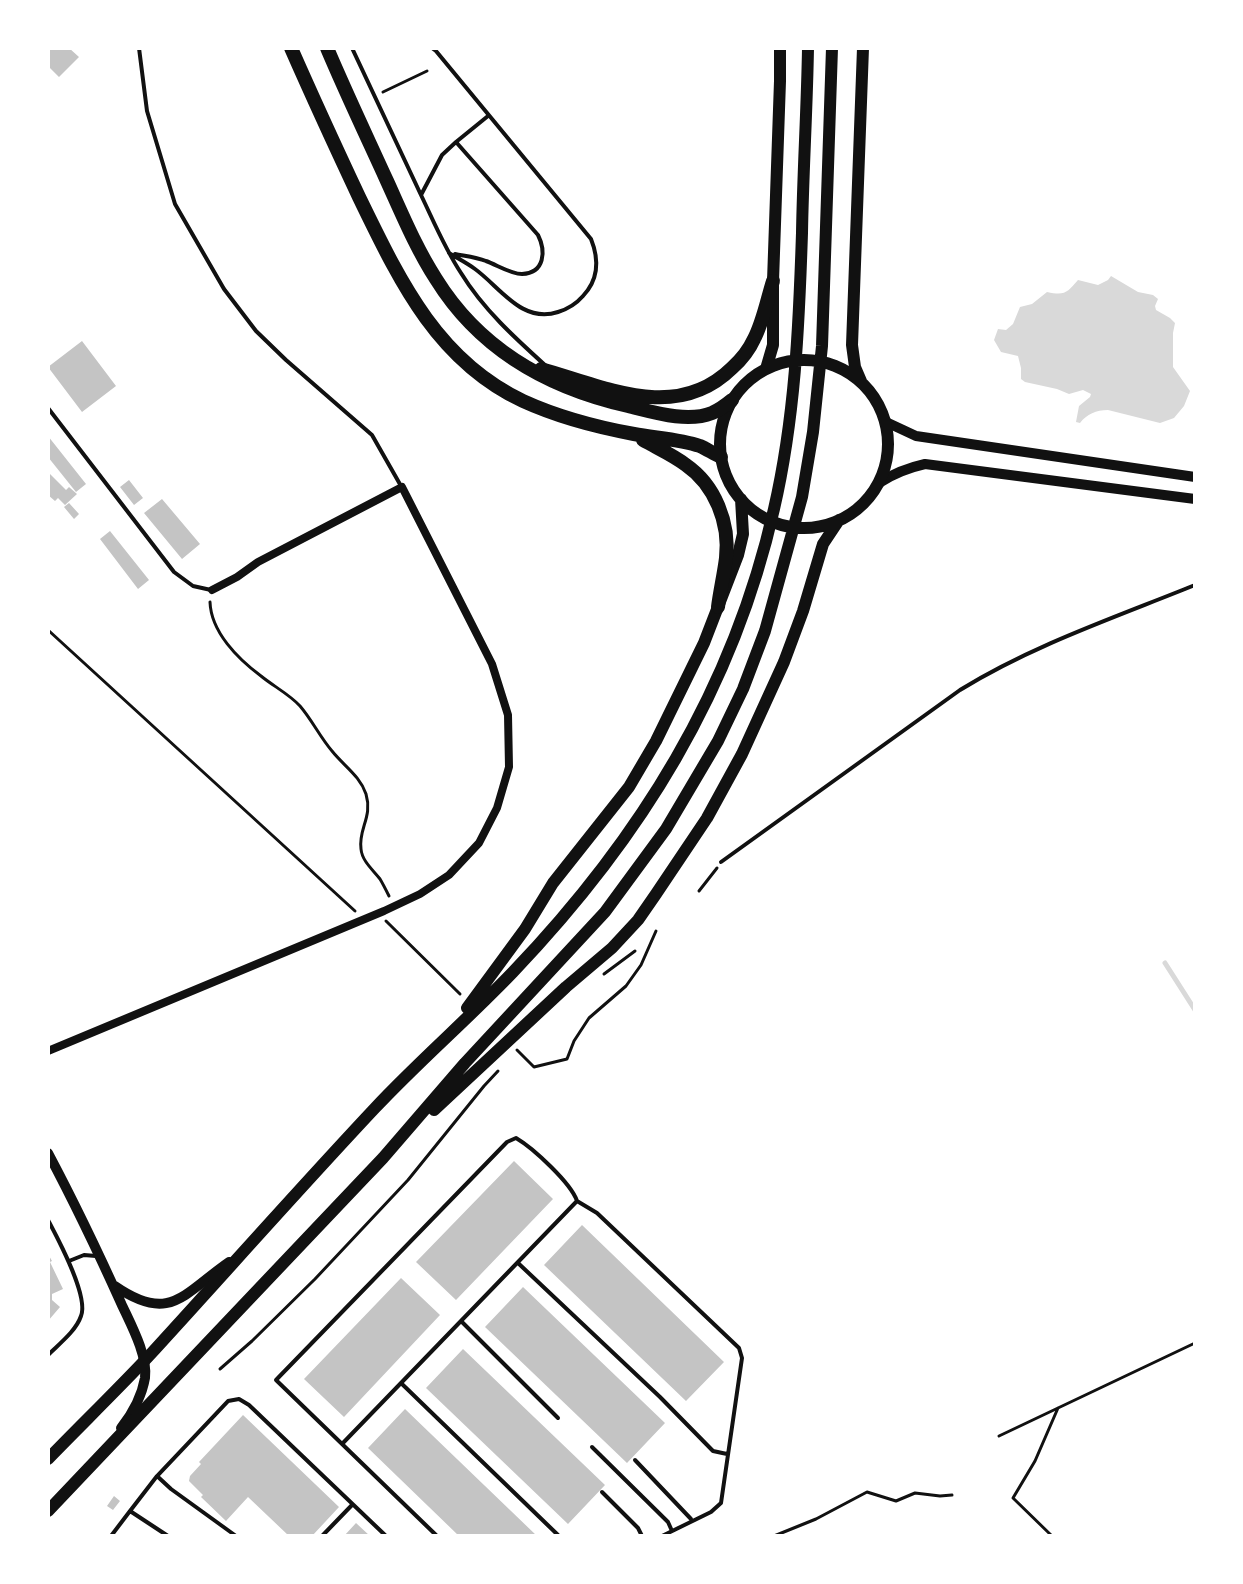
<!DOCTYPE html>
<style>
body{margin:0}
#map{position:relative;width:1243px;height:1584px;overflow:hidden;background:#fff;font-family:Montserrat,sans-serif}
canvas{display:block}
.frame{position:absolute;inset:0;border:50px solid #fff;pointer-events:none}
</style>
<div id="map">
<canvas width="1243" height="1584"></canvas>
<div class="frame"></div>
</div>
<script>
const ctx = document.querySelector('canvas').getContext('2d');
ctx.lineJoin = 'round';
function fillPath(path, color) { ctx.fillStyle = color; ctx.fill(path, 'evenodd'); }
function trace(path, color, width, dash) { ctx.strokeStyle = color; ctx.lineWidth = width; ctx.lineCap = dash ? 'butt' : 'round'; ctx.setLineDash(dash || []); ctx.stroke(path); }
fillPath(new Path2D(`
 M1111 276 1138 292 1153 295 1158 299 1155 306 1156 310 1170 318 1175 323 1173 333V367L1190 391 1184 406 1174 418 1160 423 1108 410C1096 410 1087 414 1080 423L1076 422 1079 406 1090 397 1091 394 1083 390 1069 394 1057 389 1025 382 1021 379V368L1018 356 1001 352 994 340 998 329 1006 330 1013 324 1020 307 1032 304 1047 292C1066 296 1067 292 1078 280L1098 285 1108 280Z`), '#d9d9d9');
trace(new Path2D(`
 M1165 963 1195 1010`), '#d9d9d9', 5);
fillPath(new Path2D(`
 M48 48H69L79 57 59 77 48 66Z
 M82 341 116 386 82 412 48 367Z
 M48 436 86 484 76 492 48 457Z
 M48 472 66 490 69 487 77 494 65 505 58 498 55 501 48 495Z
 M129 480 143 498 134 505 120 487Z
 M162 499 200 544 182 559 144 513Z
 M69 503 79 514 74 519 64 507Z
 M110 531 149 580 138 589 100 539Z
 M514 1161 553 1199 456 1300 416 1262Z
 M582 1225 724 1362 686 1401 544 1265Z
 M48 1254 52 1261 50 1262 63 1289 52 1294V1300L60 1307 48 1321Z
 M401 1278 440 1315 344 1417 304 1379Z
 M523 1287 665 1423 627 1463 485 1327Z
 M463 1349 605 1485 568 1524 426 1388Z
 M405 1409 537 1536H459L368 1448Z
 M243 1415 339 1507 312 1536H289L248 1497 226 1521 201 1497 203 1495 189 1481 190 1476 201 1464 199 1462Z
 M114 1496 120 1501 113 1510 107 1506Z
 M356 1523 370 1536H344Z`), '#c4c4c4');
trace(new Path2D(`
 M383 92 427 71
 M210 602C211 632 238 659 261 676 273 686 289 694 300 706 312 720 320 737 332 751 344 766 360 776 366 794 373 817 358 829 361 849 362 861 373 870 380 879 383 884 386 890 389 896
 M48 630 355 911
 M699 891 717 868
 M386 921 460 994
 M604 974 635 951
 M517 1050 534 1067 567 1059 574 1041 589 1018 626 986 641 965 656 931
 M220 1369 252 1341 315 1279 408 1180 484 1086 498 1071
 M999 1436 1195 1343
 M774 1536 816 1519 867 1492 896 1501 915 1493 940 1496 952 1495
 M1052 1536 1013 1498 1035 1461 1058 1408`), '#111', 3);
trace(new Path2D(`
 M139 48 147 111 175 204 224 289 256 331 286 360 372 435 401 486
 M352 48 421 195
 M432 48 436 51 591 239C599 259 599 279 583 296 576 304 568 309 558 312 522 324 500 287 475 269 467 263 457 258 449 253
 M488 116 456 142 442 155 421 195C434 222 445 249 461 273 483 309 515 338 546 366
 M455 254C465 256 476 257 486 261 497 265 511 274 522 274 545 273 546 251 538 235L456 142
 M48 408 174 572 193 586 211 590
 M721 862 960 690C1033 645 1116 617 1195 585
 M577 1201 597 1213 739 1348 742 1358 721 1503 711 1512 662 1536
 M48 1220C58 1239 89 1296 81 1316 76 1331 59 1344 48 1355
 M69 1261 84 1255 96 1256
 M518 1263 660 1397 713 1451 727 1454
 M462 1322 558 1418
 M402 1384 559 1536
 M342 1444 577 1201C571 1183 533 1148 516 1138L507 1142 276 1380 437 1536
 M592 1447 668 1522 672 1531
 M635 1460 691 1519
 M157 1476 171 1489 236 1536
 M602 1492 638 1528 642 1536
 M130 1511 157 1476 228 1401 239 1399 249 1405 386 1536
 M111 1536 130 1511 168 1536
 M322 1536 352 1505`), '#111', 4);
trace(new Path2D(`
 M48 1051 384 911 420 894 449 875 479 843 497 808 509 767 508 715 492 664 402 487 258 562 237 577 212 590`), '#111', 8);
trace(new Path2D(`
 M886 422 916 436 1195 477
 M879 483C894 473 907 468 925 464L1195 499
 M48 1153C74 1202 98 1252 121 1303 130 1323 148 1355 145 1378 142 1395 132 1414 121 1428
 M115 1286C170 1324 183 1294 229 1262`), '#111', 10);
trace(new Path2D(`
 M720 444a84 84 0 1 1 168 0a84 84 0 1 1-168 0Z
 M766 369 773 345V281L780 81V48
 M861 381 855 367 852 345 863 48
 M467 1008 525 929 553 883 629 787 656 741 704 643 738 555 743 534 741 499
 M434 1110 566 987 612 948 638 920 656 894 707 818 742 754 784 662 803 611 823 544 839 520
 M48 1459C81 1425 115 1392 148 1357 224 1274 298 1190 375 1108 419 1061 468 1019 513 972 640 839 733 690 774 509 795 418 799 326 802 233 803 171 807 110 808 48
 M48 1511 383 1158 465 1063 605 912 666 829 718 741 743 689 765 631 802 497 813 432 822 346 832 48`), '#111', 12);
trace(new Path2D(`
 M291 48C313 98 336 148 359 197 399 279 436 360 523 401 558 417 596 427 634 434 655 438 680 439 700 446 707 449 714 454 721 457
 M327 48C346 93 367 137 387 181 402 214 416 248 436 279 480 350 548 388 628 406 653 412 687 423 712 413 719 410 726 405 732 400
 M541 369C605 387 676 423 732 368 741 360 749 350 754 339 763 322 767 300 773 281
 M643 440C657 448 673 455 686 465 715 485 730 523 726 558 724 574 720 591 718 607`), '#111', 14);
</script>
